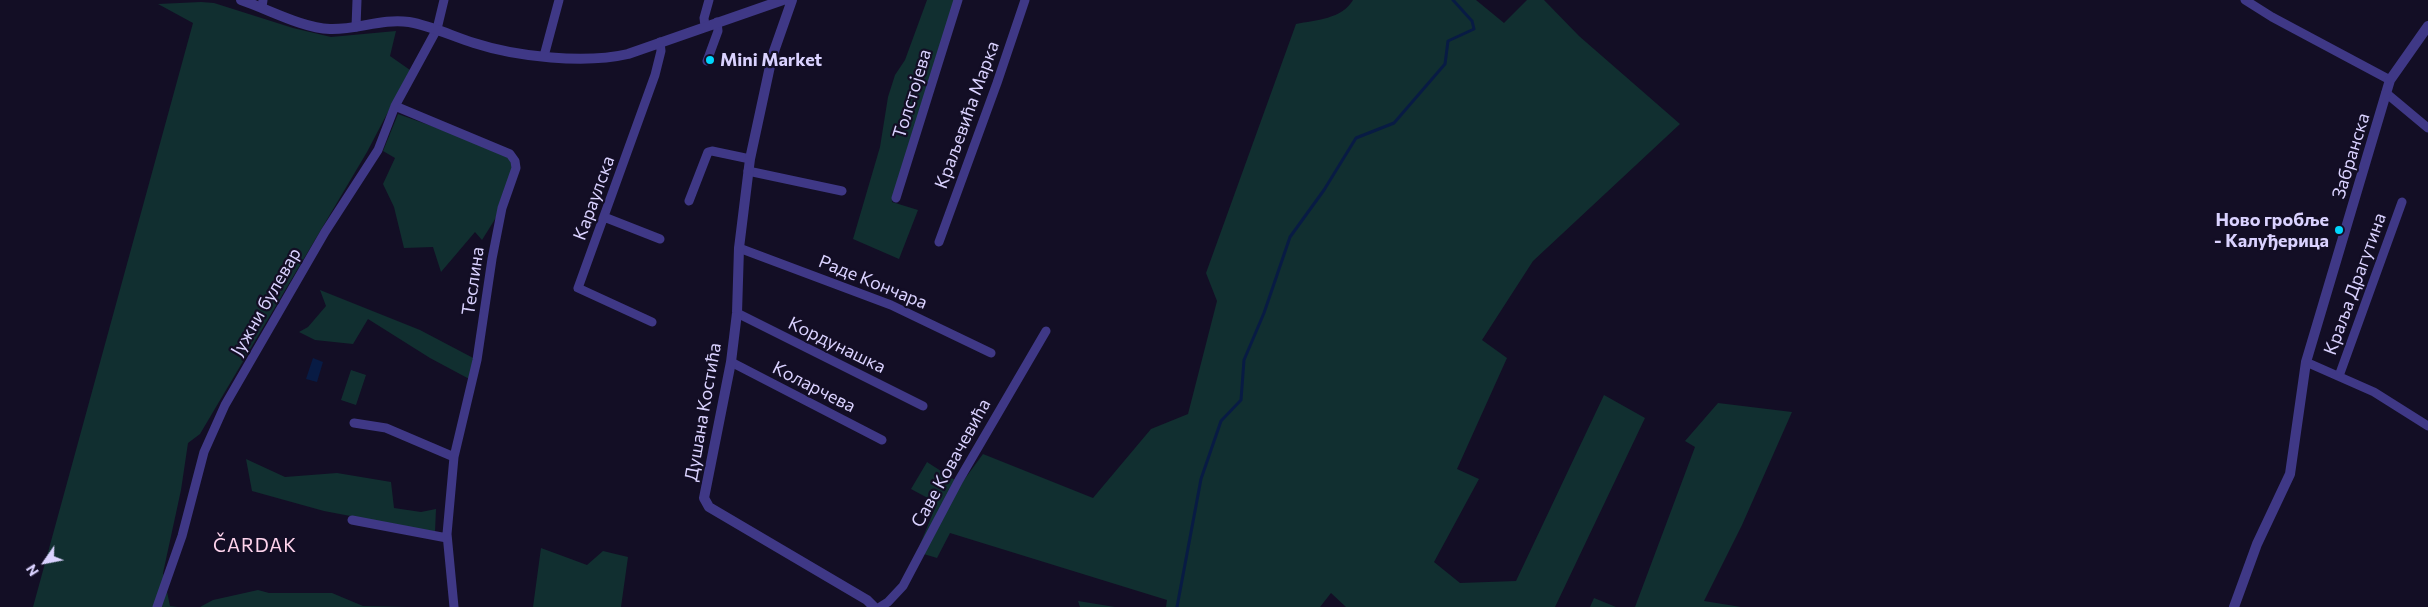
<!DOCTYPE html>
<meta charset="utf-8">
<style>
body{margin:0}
#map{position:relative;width:2428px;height:607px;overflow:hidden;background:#130e25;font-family:Commissioner,sans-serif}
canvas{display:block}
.north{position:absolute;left:20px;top:537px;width:50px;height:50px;-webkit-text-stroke:4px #130e25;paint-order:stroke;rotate:237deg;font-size:14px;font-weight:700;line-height:20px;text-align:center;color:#dad2ff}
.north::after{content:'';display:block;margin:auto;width:18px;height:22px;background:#dad2ff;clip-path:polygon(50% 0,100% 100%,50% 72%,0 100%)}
</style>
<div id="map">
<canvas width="2428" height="607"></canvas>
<div class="north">N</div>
</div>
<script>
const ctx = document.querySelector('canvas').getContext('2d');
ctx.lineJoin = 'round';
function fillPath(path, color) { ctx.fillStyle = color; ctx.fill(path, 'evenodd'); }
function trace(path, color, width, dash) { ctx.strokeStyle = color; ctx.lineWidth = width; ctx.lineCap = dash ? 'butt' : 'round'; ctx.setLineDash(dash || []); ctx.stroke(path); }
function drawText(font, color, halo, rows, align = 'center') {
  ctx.font = font + ' Commissioner,sans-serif'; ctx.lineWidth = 4.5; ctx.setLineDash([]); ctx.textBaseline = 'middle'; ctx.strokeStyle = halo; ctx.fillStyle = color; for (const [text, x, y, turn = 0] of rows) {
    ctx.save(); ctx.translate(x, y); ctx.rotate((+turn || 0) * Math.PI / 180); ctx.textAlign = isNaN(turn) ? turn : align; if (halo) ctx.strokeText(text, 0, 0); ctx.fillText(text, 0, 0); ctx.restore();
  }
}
fillPath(new Path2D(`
 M927 0H957L892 202 918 210 899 259 853 239 880 147 888 97 895 75 905 60Z
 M1353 0H1476L1504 23 1527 0H1544L1579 36 1680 124 1533 261 1482 340 1507 358 1457 469 1479 479 1434 562 1460 583 1516 581 1604 395 1645 418 1555 607H1346L1331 593 1320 607H1166L1167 600 950 533 937 558 917 552 937 503 911 489 927 462 961 484 983 454 1093 498 1151 429 1188 414 1217 301 1206 273 1296 24C1316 20 1342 19 1353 0Z
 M201 2 214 3 293 28 331 37 396 31 390 56 410 70 367 152 200 434 188 443 181 490 163 573 170 606 178 607H33L193 23 158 4Z
 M398 114 510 154 515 161 502 208 482 240 475 232 441 272 433 247 404 248 394 207 383 184 395 158 383 151Z
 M320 290 420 330 477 360 473 381 430 358 368 319 353 344 315 340 299 332 308 327 326 306Z
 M351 370 366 375 356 405 341 400Z
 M1718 403 1792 412 1742 525 1704 601 1741 607H1635L1695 447 1685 441Z
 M246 459 285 477 337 473 391 482 394 508 421 512 436 509 435 532 324 511 252 491Z
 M541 548 587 565 603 551 628 557 621 607H533Z
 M258 590 269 593H332L363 606 409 607H200L213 600Z
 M1594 598 1616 607H1590Z
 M1078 601 1115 607H1080Z`), '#112f30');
fillPath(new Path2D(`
 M313 358 323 362 317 382 306 379Z`), '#081b44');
trace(new Path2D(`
 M1177 607 1201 479 1221 421 1241 400 1244 360 1264 313 1290 237 1324 190 1356 138 1394 123 1445 64 1448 41 1474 29 1472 21 1453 0`), '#081b44', 3);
trace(new Path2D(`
 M2245 0 2272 17 2390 80
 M262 7 263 0
 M705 26 704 18 709 0
 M356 27 357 0
 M544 56 559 0
 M707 61 718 31 717 22
 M2386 93 2428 128
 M395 106 510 154 515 161 516 168 502 208 492 259 477 360 454 457 447 534 454 607
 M748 171 842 191
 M896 198 958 0
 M689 201 708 152 712 151 750 159
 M604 217 660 239
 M939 242 997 83 1025 0
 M739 248 891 305 991 353
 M737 313 923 406
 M652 322 578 288 655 75 661 51 660 42
 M731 362 882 440
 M2306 362 2374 392 2428 426
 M2339 376 2402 202
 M354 423 386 428 454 457
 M352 520 447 538
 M157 607 182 536 204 452 225 405 325 232 378 150 395 106 437 29 444 0
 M880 607 888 602 903 586 959 480 1046 331`), '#3f3886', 9);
trace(new Path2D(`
 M241 0C268 9 302 28 330 29 357 30 382 18 409 22 432 26 452 36 474 43 517 57 585 64 628 54L783 0
 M792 0 772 57 750 159 739 248 737 313 731 362 704 498 709 507 867 600 874 607
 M2234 607 2257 544 2290 474 2306 362 2390 80 2428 26`), '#3f3886', 10);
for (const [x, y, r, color] of [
 [710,60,5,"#00d6fd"],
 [2339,230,5,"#00d6fd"]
]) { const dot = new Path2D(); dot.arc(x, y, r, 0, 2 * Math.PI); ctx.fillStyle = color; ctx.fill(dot); trace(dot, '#130e25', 2); }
drawText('bold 18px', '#dad2ff', '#130e25', [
 ["Mini Market",720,60],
 ["Ново гробље",2329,220,"right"],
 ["- Калуђерица",2329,241,"right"]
], 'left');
drawText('18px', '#dad2ff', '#130e25', [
 ["Толстојева",912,94,-73],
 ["Краљевића Марка",967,115,-70],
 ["Забранска",2351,156,-73],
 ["Караулска",594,198,-70],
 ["Теслина",473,281,-82],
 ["Раде Кончара",873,282,22],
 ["Краља Драгутина",2355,284,-70],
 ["Јужни булевар",266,302,-60],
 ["Кордунашка",837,345,26],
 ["Коларчева",814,387,27],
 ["Душана Костића",703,412,-80],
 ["Саве Ковачевића",951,463,-61]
]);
ctx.letterSpacing = '1px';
drawText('19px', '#ffd4ed', '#130e25', [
 ["ČARDAK",255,546]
]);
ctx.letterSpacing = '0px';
</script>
